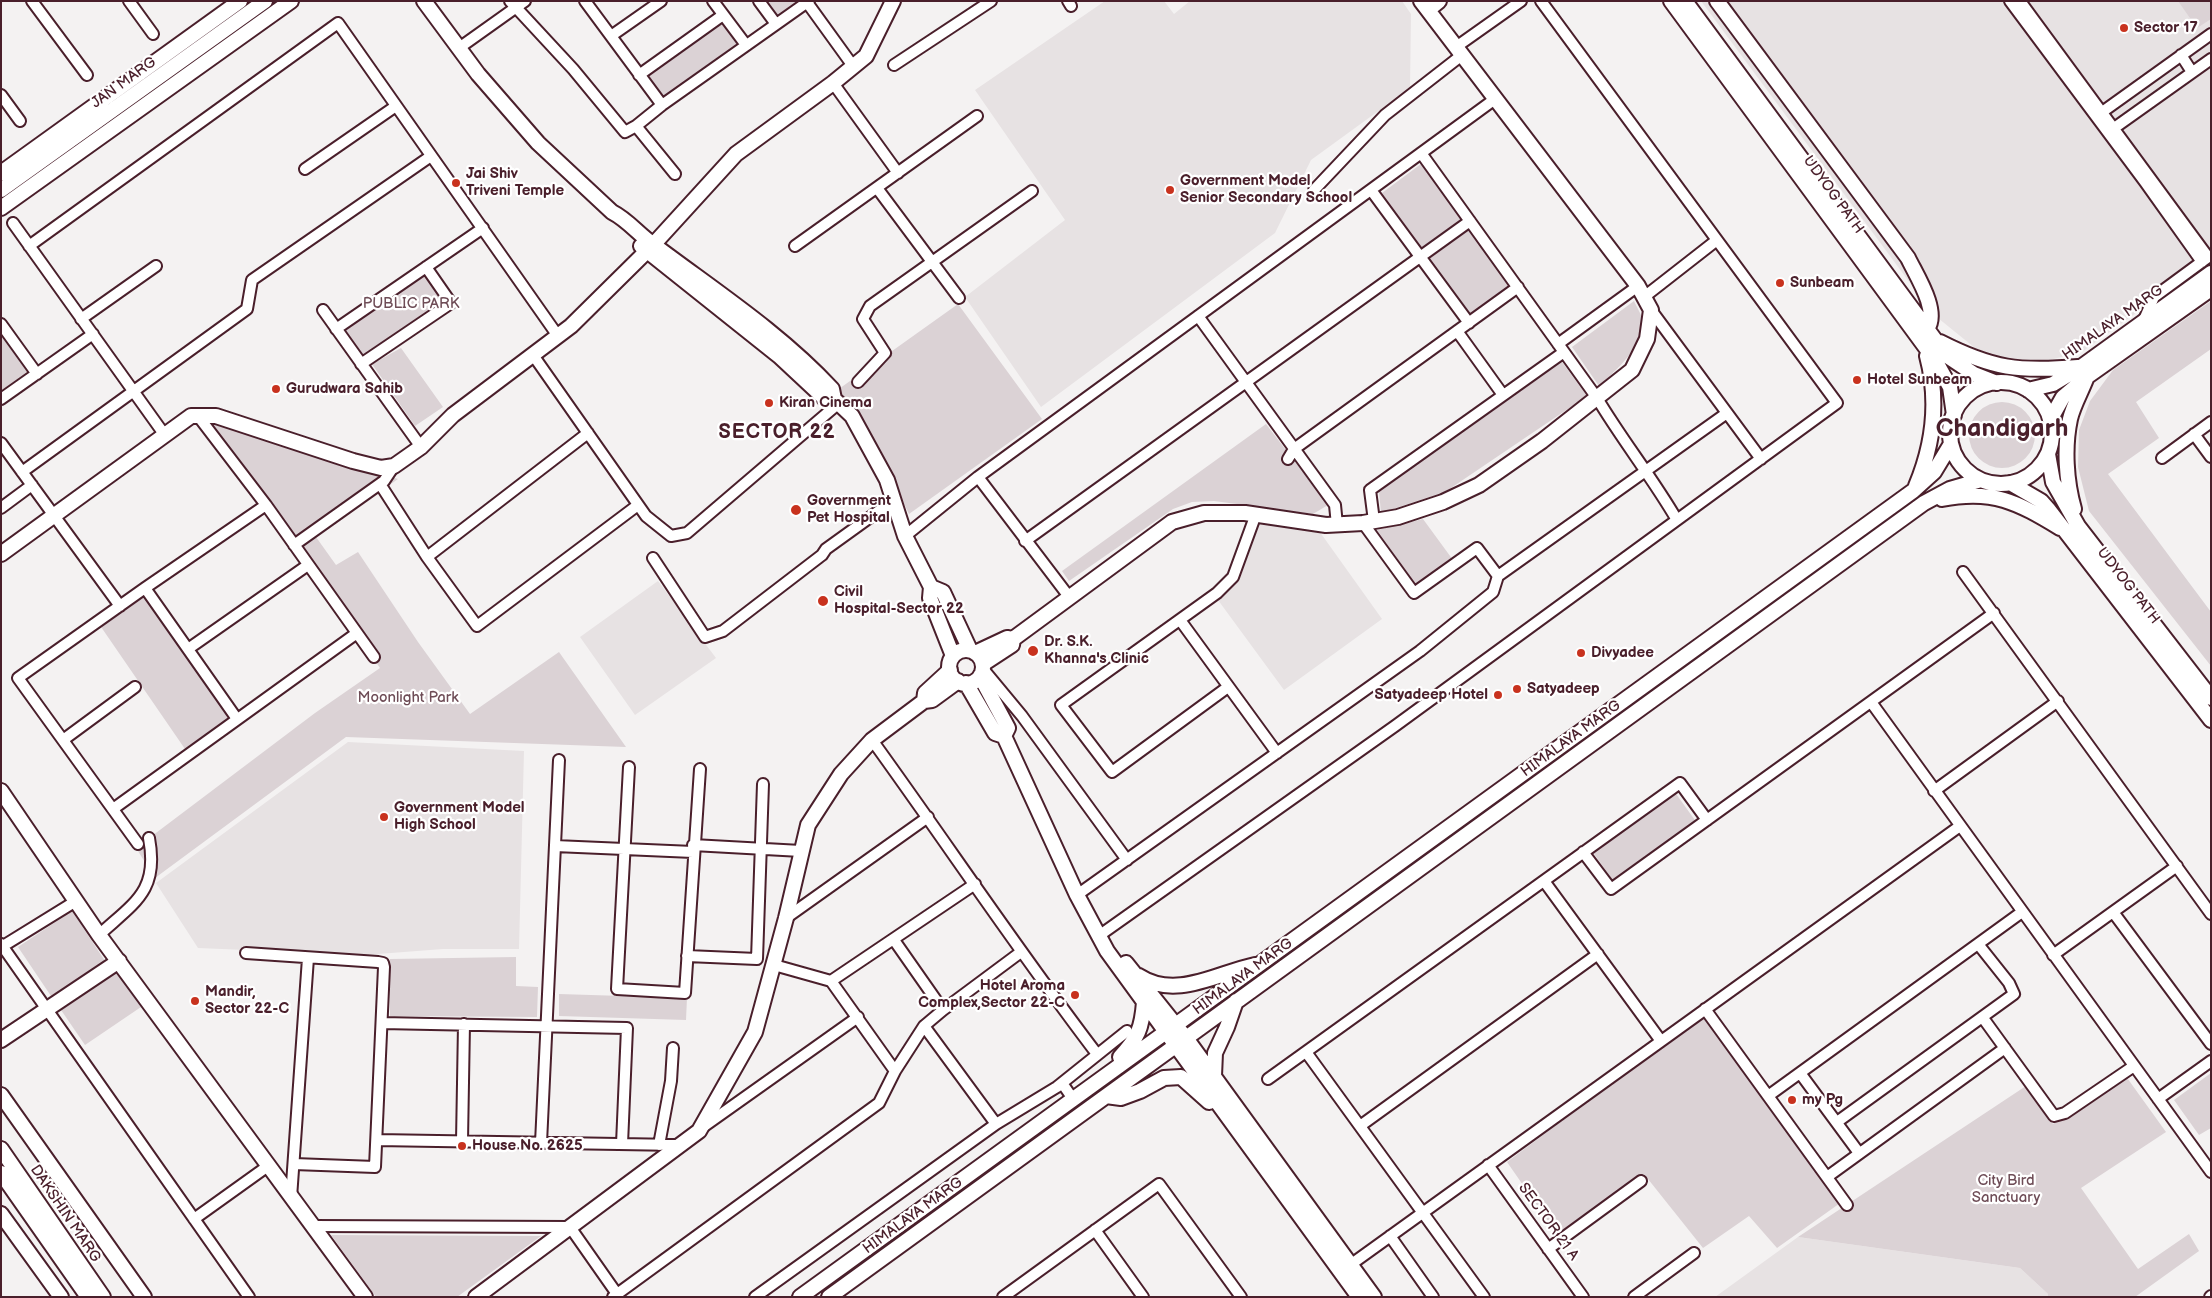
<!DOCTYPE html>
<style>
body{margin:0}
#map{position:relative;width:2212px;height:1298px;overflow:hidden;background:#f4f2f2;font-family:"Balsamiq Sans",sans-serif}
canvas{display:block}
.frame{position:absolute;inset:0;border:2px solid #4a1f2b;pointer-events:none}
</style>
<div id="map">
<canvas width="2212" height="1298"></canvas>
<div class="frame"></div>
</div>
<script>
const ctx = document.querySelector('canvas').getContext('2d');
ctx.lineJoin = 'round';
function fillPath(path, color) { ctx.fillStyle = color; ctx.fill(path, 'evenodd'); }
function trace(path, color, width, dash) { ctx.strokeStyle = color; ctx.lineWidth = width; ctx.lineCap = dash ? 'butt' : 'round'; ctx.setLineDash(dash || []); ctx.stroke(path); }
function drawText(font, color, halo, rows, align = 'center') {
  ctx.font = font + ' "Balsamiq Sans",sans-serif'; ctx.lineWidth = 4.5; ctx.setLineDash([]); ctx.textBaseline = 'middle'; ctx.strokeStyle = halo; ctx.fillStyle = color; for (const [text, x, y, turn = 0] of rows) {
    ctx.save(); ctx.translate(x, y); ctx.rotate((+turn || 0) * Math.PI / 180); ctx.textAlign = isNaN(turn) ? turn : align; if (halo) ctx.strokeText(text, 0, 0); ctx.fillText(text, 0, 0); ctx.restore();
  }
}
fillPath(new Path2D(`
 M1105 1H1164L1174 14 1190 1H1402L1411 14 1410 88 1311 160 1275 233 1041 407 965 297 1065 220 975 90Z
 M1701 1H2211V259L2082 352 2041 362 2013 364 1975 348 1933 314Z
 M1260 522 1317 528 1382 619 1284 690 1218 600 1239 579Z
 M658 581 716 658 635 715 580 637Z
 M348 742 524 751 519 949H443L365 955 198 948 156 883Z
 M1798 1237 2020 1268 2048 1294V1297H1715Z`), '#e7e2e3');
fillPath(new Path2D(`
 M763 1H801L777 20Z
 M2178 1H2211V19L2197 28Z
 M722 20 740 45 662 100 644 76Z
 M1421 164 1463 220 1423 249 1382 193Z
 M1469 229 1511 285 1471 314 1430 258Z
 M426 267 451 303 361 364 336 329Z
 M1634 301C1636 306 1641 313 1642 319 1645 346 1616 370 1599 386L1572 347Z
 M2211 301V349L2136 402 2159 438 2108 474 2211 612V666L2089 511 2078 467 2079 430 2090 401 2113 370Z
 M958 304 1042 419 909 514 877 450 836 391Z
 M1 335 28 373 1 391Z
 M401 348 443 407 415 426 372 364Z
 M1562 362 1587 396 1445 492 1381 513 1379 491Z
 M1969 435a33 33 0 1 1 66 0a33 33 0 1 1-66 0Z
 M212 424 324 456 398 479 316 537 336 565 358 552 418 642 470 714 559 652 626 747 346 737 155 878 136 848 315 713 380 668Z
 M1266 424 1328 505 1313 514 1214 501 1192 502 1173 509 1069 581 1062 571Z
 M1423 519 1453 560 1416 585 1377 530Z
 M142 593 229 718 185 749 99 624Z
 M1674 791 1697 823 1614 882 1592 851Z
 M72 911 105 961 51 996 18 947Z
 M516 957V986L538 987 537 1017 390 1016V959Z
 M117 972 141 1007 85 1045 61 1010Z
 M559 994 687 998 686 1020 559 1016Z
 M1702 1016 1843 1201 1777 1248 1749 1216 1703 1248 1644 1174 1557 1234 1507 1162Z
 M2211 1073V1128L2199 1135 2174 1100Z
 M2125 1075 2166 1132 2081 1188 2138 1269 2189 1234 2199 1251 2135 1297H2048V1294L2020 1268 1798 1237 2026 1086 2053 1124Z
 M331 1235 541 1236 457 1297H376Z`), '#dbd2d5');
const street = new Path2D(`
 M32 1 87 75
 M129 1 153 34
 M510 1 573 69 625 132 636 126 675 174
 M585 1 662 105
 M713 1 746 45
 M759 1 776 24
 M806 1 853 66
 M1068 1 1071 6
 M2010 1 2145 182 2202 262
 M2020 1 2208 257
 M611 36 661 1
 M1456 47 1521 1
 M459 48 525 1
 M2181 55 2192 72
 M894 65 991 1
 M639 75 723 15
 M833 83 898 173
 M1 95 20 121
 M2098 115 2211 34
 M636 126 662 105 809 1
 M2110 131 2211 59
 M1421 153 1597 398C1622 440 1652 477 1677 520
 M305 169 396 106
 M877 188 959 298
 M1314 190 1385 115 1462 55
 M1371 190 1469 323
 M13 223 164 434
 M29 246 338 23 558 336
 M795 246 977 116
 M1644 297 1717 240
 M323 310 421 447
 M1651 310 1761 459
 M1198 316 1335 505 1337 525
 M81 319 156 266
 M2143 322 2154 297 2207 258
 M1 324 37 374
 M336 329 483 228
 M1457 331 1503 395
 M1558 344 1638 286
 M533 355 646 516 671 536 687 533 839 403
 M361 364 451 303 426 267
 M858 382 885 353 863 319 870 306 1032 191
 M1 399 93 334
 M198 416 266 505 374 657
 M2194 434 2211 457
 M1 443 120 606
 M2162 458 2211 422
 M1288 459 1294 449 1518 287
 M22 472 247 309 252 280 431 156
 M978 477 1070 598
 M380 484 427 557 477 626 638 505
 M1 508 32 485
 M1374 521 1370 490 1564 352
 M1363 523 1414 593 1477 548 1498 576 1727 413
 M905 536 978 477 1495 99
 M1025 541 1470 221
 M294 545 384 481 394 466
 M427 557 588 433
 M653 558 705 637 723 631 822 555 826 549 894 500
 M1963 572 2211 914
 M145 588 237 719
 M1180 620 1277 753
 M188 649 308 565
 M983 669 1022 716 1127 860
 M1228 687 1112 772 1061 705 1217 593 1233 577 1256 514
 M1871 702 2211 1172
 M63 740 135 687
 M872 740C948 845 1019 952 1097 1054
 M629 767 617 989 685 993 700 769
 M1934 791 2058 701
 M113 809 357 633
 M138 844 18 678 145 588 266 505
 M693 845 801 851
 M555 846 693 852
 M1583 852 1611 889 1994 613
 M1544 881 1661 1041
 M1077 895 1420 651 1493 592 1498 576
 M2113 912 2211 1044
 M786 918 928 817
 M99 935C135 902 159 891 149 838
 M1100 935 1395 726 1837 403 1541 1
 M894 940 943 1010
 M1 944 249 1297
 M3 946 76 901
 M246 953 378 962 383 963 384 967 375 1167 294 1164
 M2053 955 2177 866
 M687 956 757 959 763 784
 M774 965 831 981 895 1071
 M831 981 975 884
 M1705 1009 1847 1205
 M1983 1018 2054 1116 2065 1113 2134 1066
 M382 1023 627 1028 622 1144
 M924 1026 996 1124
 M1306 1052 1484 1297
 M1800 1073 1859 1153
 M1268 1079 1680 783 1707 820
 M1062 1083 1073 1099
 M1768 1096 2022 912
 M2158 1099 2211 1061
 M1837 1122 2014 994 2009 983 1978 944
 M1360 1126 1598 954
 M703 1127 858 1017
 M377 1140 679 1145
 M462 1141 464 1024
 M541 1143 559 760
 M659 1145 671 1081 673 1048
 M1488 1165 1583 1297
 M1827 1177 2005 1048
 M291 1198 308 958
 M194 1219 268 1166
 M313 1226 570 1227 617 1294
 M1095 1230 1143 1297
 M1390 1236 1433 1297
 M1548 1249 1641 1181
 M1346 1268 1960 826
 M613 1297 879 1103 895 1071 924 1026 943 1010 1021 952
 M755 1297 996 1124 1057 1087 1127 1031
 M1003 1297 1159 1184 1241 1297
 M1634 1297 1694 1253
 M2210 1297 2211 1296`);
const secondary = new Path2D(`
 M424 1 478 74 538 143 612 212C628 220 639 235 654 245 715 291 780 333 832 389L834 399 852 416 887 480 905 536 931 587
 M1671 1 1935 360 1950 387 1954 415
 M1685 1 1947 356 1974 374 1997 383
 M1717 1 1908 258C1916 275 1940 311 1927 329
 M1428 10 1439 1
 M1 173 240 1
 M1 190 265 1
 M1 208 291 1
 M641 246 779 356 824 398 834 399
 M1940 342C1993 369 2019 372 2078 367
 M1950 433a51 51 0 1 1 102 0a51 51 0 1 1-102 0Z
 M2028 390 2053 384 2081 367 2211 273
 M2050 420 2063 397 2088 376 2211 289
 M2048 454 2053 482 2078 526 2211 698
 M2010 483 2041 501 2049 510 2211 720
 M1916 486C1934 443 1939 401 1927 356
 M1942 499C1993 489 2017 502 2060 528
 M2074 509C2066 481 2064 447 2070 419 2073 406 2081 392 2086 379
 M1 554 191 416H216L353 461 381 468 394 466 421 447 453 415 571 326 653 245 736 154 833 83 866 56 893 1
 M1013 639 1172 522 1204 513H1245L1326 525 1363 523 1398 517 1443 502 1479 485 1542 441 1632 370 1647 339 1651 310 1638 286 1421 1
 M949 667a17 17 0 1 1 34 0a17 17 0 1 1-34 0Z
 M975 653 1007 638 1013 639 1012 645 983 664
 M953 656 930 598 931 587 943 592 970 650
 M950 670 925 693 924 701 932 700 958 681
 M966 683 995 733 1004 736 1008 728 980 676
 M1004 736 1077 895 1107 951 1359 1297
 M1 791 99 935 365 1297
 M1126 963 1186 1038 1374 1297
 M1139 976C1176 1000 1217 973 1255 965
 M1 1040 119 961
 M1120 1057C1138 1038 1142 1028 1144 1002
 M1214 1076 1215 1053 1227 1027 1236 1001
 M1 1095 144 1297
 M1106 1096 1121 1098 1140 1091 1164 1078 1181 1077 1209 1102
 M1 1149 103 1297
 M1 1173 88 1297
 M1 1214 61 1297
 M476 1297 699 1131 755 1032 786 918 808 825 841 774 872 740 924 701
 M800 1297 1913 491 1934 472 1951 444
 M829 1297 1924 503 1950 489 1981 480`);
trace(street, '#4a1f2b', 14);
trace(secondary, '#4a1f2b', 18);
trace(street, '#fff', 10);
trace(secondary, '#fff', 14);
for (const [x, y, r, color] of [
 [2124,28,5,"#c8321e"],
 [456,183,5,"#c8321e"],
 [1170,190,5,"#c8321e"],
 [1780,283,5,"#c8321e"],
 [1857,380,5,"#c8321e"],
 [276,389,5,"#c8321e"],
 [769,403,5,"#c8321e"],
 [796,510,6,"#c8321e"],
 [823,601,6,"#c8321e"],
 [1033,651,6,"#c8321e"],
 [1581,653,5,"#c8321e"],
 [1517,689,5,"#c8321e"],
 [1498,695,5,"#c8321e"],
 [384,817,5,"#c8321e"],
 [1075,995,5,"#c8321e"],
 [195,1001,5,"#c8321e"],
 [1792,1100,5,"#c8321e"],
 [462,1146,5,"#c8321e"]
]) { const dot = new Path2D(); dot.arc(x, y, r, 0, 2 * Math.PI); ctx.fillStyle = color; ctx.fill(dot); trace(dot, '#fff', 2); }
drawText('bold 15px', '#4a1f2b', '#fff', [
 ["Sector 17",2134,28],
 ["Jai Shiv",466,174],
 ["Triveni Temple",466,191],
 ["Government Model",1180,181],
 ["Senior Secondary School",1180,198],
 ["Sunbeam",1790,283],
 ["Hotel Sunbeam",1867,380],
 ["Gurudwara Sahib",286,389],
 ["Kiran Cinema",779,403],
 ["Government",807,501],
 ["Pet Hospital",807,518],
 ["Civil",834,592],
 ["Hospital-Sector 22",834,609],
 ["Dr. S.K.",1044,642],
 ["Khanna's Clinic",1044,659],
 ["Divyadee",1591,653],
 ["Satyadeep",1527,689],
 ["Satyadeep Hotel",1488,695,"right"],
 ["Government Model",394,808],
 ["High School",394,825],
 ["Hotel Aroma",1065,986,"right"],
 ["Complex,Sector 22-C",1065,1003,"right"],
 ["Mandir,",205,992],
 ["Sector 22-C",205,1009],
 ["my Pg",1802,1100],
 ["House No. 2625",472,1146]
], 'left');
drawText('15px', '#4a1f2b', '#fff', [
 ["JAN MARG",124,83,-36],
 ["UDYOG PATH",1833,195,54],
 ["HIMALAYA MARG",2113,323,-35],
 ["UDYOG PATH",2128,586,52],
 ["HIMALAYA MARG",1571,739,-36],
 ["HIMALAYA MARG",1243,977,-36],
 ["DAKSHIN MARG",65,1214,56],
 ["HIMALAYA MARG",913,1216,-36],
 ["SECTOR 21 A",1548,1222,54]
]);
drawText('15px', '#6e4c56', '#fff', [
 ["PUBLIC PARK",411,304],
 ["Moonlight Park",408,698],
 ["City Bird",2006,1181],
 ["Sanctuary",2006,1198]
]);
ctx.letterSpacing = '1px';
drawText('bold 20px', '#4a1f2b', '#fff', [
 ["SECTOR 22",777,433]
]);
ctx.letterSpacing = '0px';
drawText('bold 25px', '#4a1f2b', '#fff', [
 ["Chandigarh",2002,430]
]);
</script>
